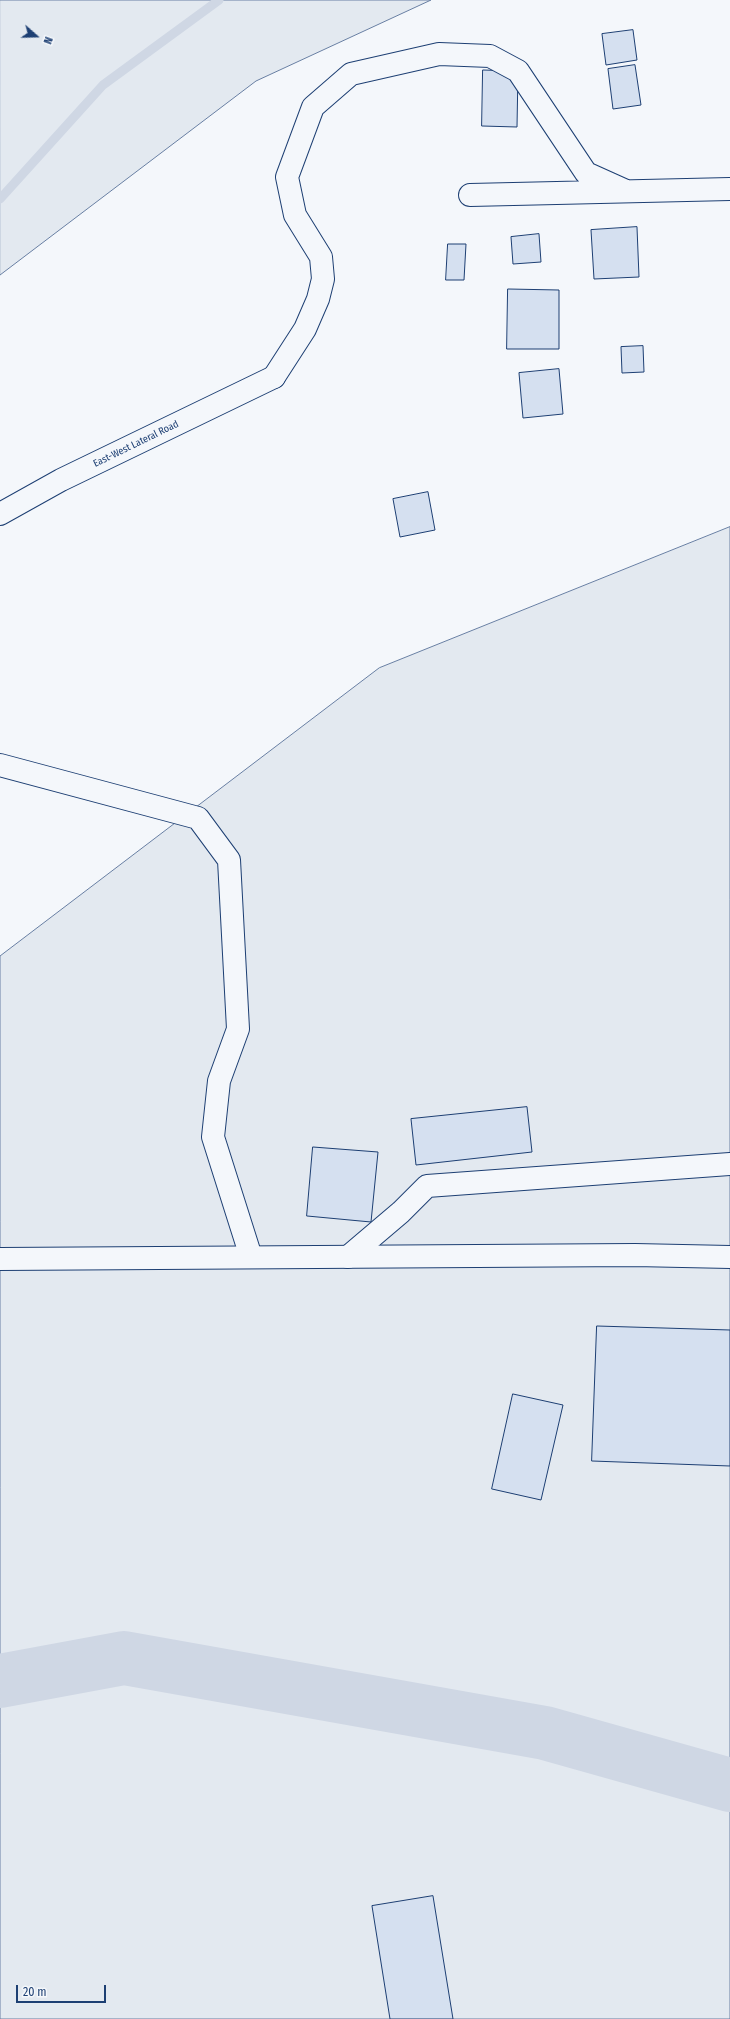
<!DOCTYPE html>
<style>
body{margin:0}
#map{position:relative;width:730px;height:2019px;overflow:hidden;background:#f4f7fb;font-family:"Fira Sans Condensed",sans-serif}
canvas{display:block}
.north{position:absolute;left:16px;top:16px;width:40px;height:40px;-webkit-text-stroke:3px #f4f7fb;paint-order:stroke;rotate:110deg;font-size:11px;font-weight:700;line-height:16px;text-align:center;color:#1d3f73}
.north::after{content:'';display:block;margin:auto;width:14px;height:18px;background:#1d3f73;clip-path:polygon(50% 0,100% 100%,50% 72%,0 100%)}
.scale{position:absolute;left:16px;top:1985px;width:90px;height:18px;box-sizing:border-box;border:2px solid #1d3f73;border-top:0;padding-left:5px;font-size:12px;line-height:14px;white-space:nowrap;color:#1d3f73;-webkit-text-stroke:3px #f4f7fb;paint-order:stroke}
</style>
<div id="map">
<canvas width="730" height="2019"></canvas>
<div class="north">N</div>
<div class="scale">20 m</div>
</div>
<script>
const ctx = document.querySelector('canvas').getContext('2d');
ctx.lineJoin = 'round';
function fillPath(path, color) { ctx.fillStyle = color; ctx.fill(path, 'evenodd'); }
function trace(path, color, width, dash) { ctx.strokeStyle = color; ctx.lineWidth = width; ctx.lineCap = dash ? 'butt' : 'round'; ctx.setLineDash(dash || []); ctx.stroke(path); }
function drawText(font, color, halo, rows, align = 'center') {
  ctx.font = font + ' "Fira Sans Condensed",sans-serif'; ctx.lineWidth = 3; ctx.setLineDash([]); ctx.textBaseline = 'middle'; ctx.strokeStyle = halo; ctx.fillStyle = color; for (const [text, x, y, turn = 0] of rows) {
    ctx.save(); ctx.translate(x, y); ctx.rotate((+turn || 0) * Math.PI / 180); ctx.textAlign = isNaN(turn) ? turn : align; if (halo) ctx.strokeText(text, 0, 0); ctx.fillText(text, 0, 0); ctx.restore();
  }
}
const green = new Path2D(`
 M0 0H431L256 81 0 275Z
 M730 527V2019H0V956L379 668Z`);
fillPath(green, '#e3e9f0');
trace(green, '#687fa3', 1);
trace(new Path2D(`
 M0 199 103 85 219 0`), '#cfd7e4', 9);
trace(new Path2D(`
 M0 1681 124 1658 545 1733 730 1785`), '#cfd7e4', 54);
const building = new Path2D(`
 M633 30 637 60 606 65 602 34Z
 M635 65 641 105 613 109 608 69Z
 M483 70 518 71 517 127 482 126Z
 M637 227 639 277 594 279 591 230Z
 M539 234 541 262 513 264 511 237Z
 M448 244H466L464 280H446Z
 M508 289 559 290V349H507Z
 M643 346 644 372 622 373 621 347Z
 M559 369 563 414 523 418 519 373Z
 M428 492 435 530 400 537 393 499Z
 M527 1107 532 1152 416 1165 411 1119Z
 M313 1147 378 1152 371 1222 307 1216Z
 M597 1326 730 1330V1466L592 1461Z
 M513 1394 563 1405 541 1500 492 1489Z
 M433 1896 453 2019H390L372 1906Z`);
fillPath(building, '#d5e0f0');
trace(building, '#1d3f73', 1);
const minor = new Path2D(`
 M470 195 730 189
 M274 377 305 329 318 299 323 279 321 257 295 215 287 177 313 107 351 74 439 54 490 56 518 71 586 173 626 191
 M0 765 198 818 229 860 238 1029 219 1081 213 1137 251 1257
 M348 1257 401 1212 427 1186 730 1164`);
const tertiary = new Path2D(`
 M0 1259 635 1255 730 1257`);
const primary = new Path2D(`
 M0 514 61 480 274 377`);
trace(minor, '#1d3f73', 24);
trace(tertiary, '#1d3f73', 24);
trace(primary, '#1d3f73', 24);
trace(minor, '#f4f7fb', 22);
trace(tertiary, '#f4f7fb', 22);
trace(primary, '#f4f7fb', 22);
drawText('10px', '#1d3f73', '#f4f7fb', [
 ["East-West Lateral Road",136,444,-26]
]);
</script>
